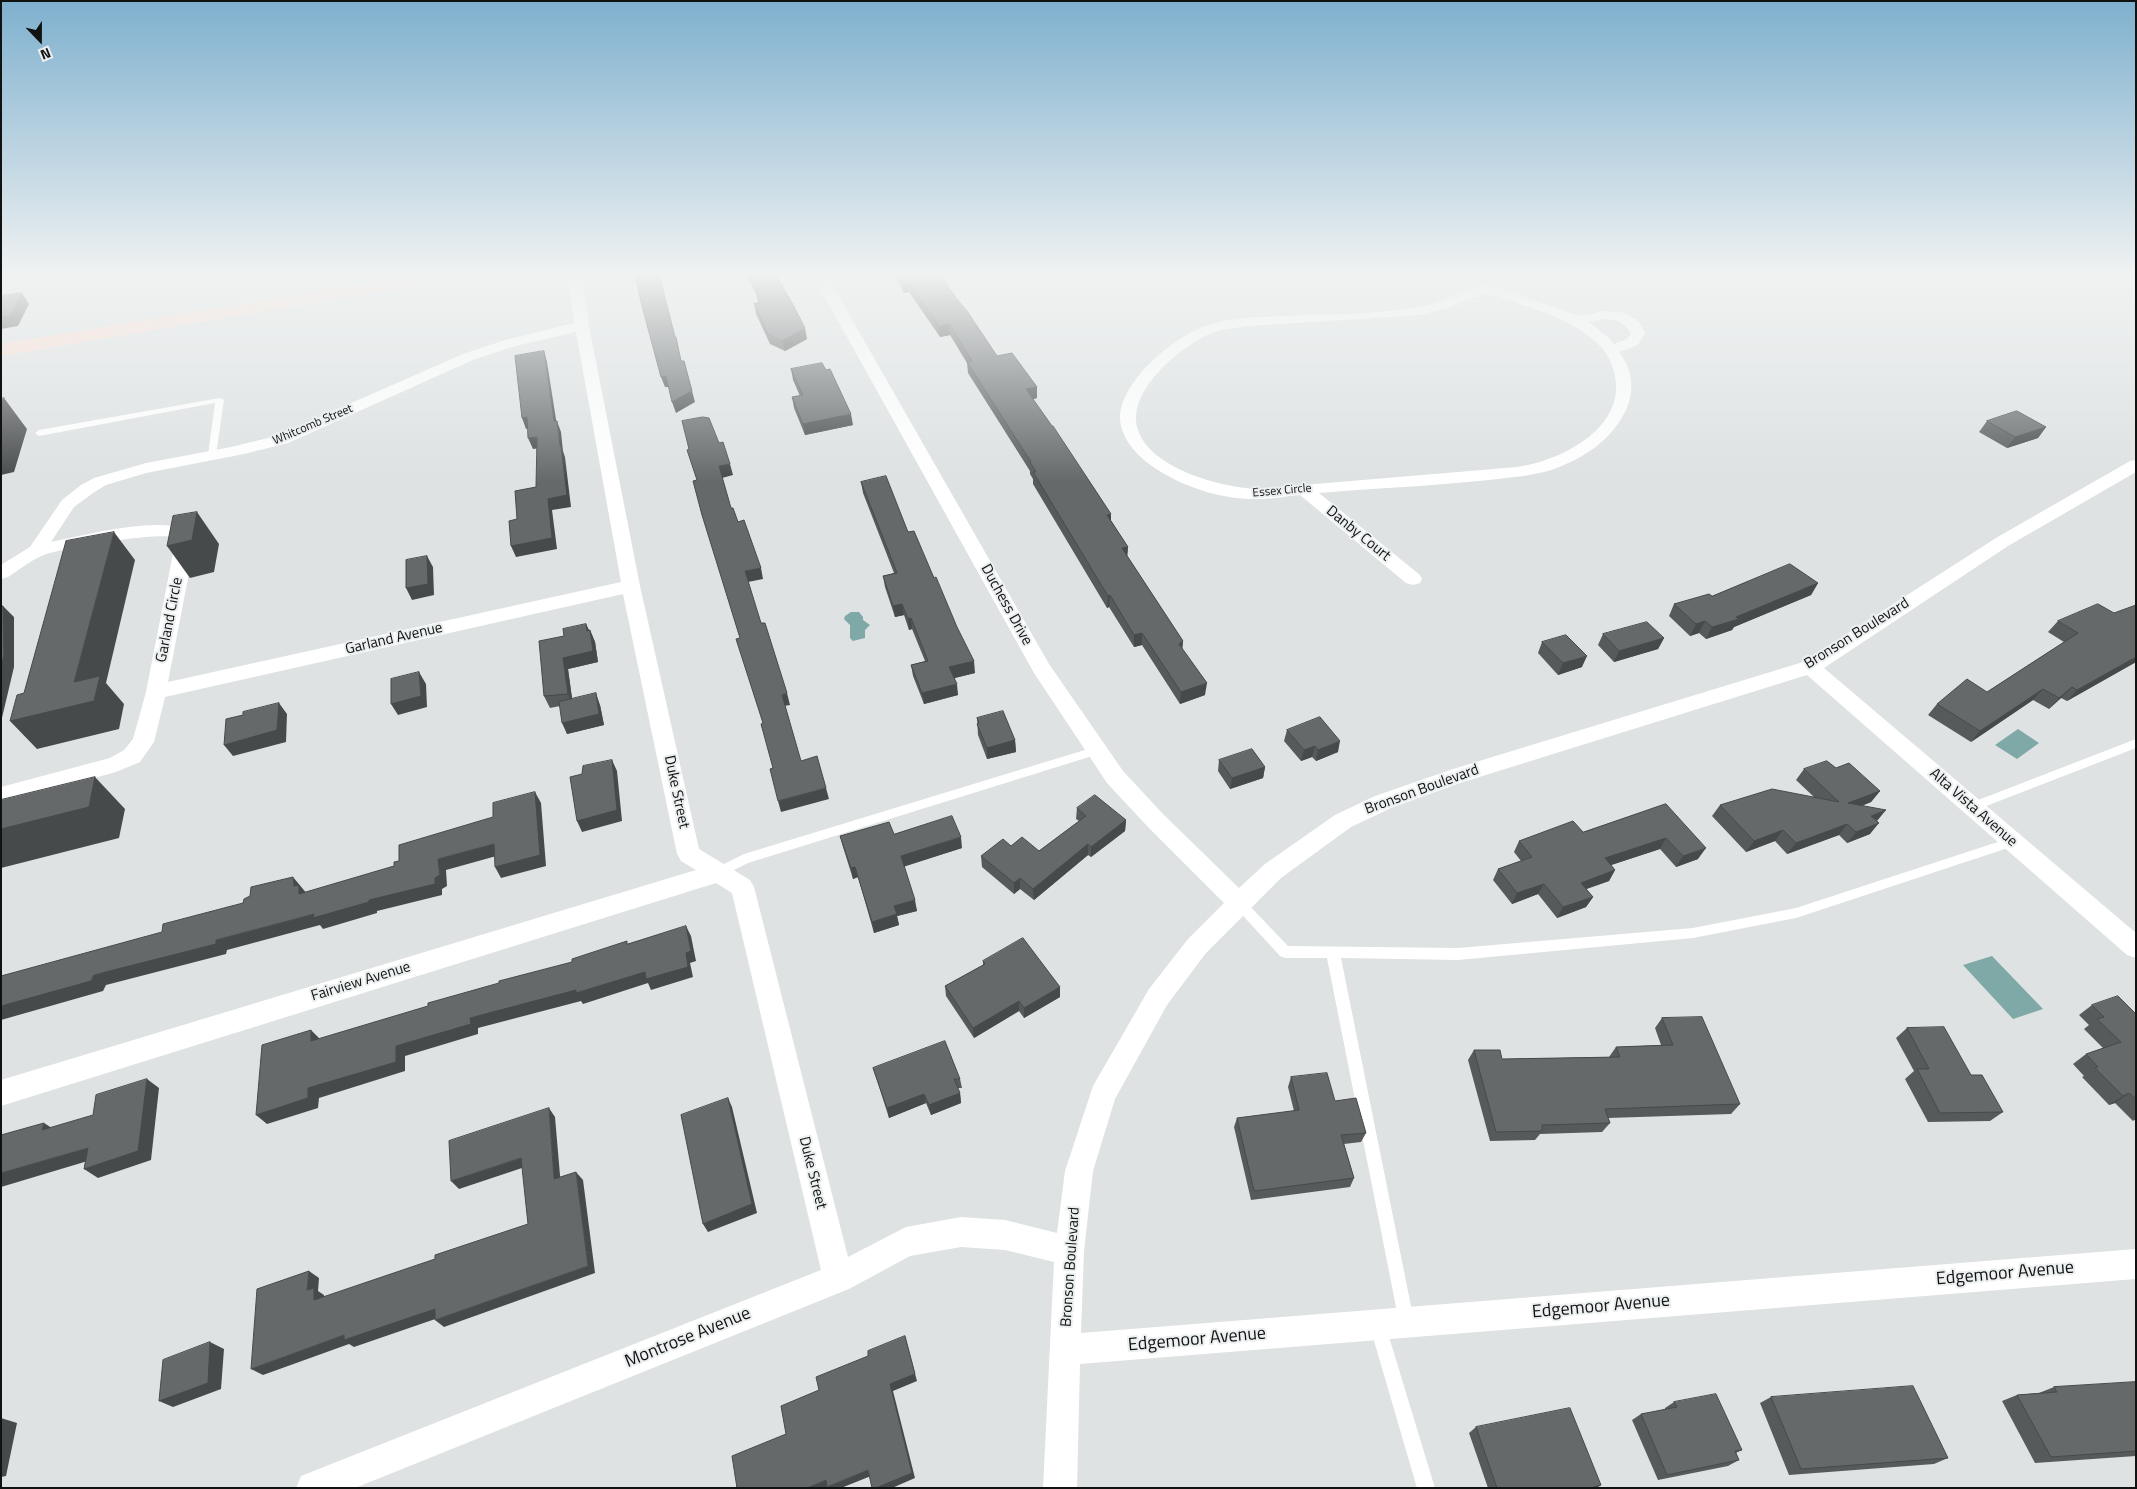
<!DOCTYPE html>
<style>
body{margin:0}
#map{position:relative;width:2137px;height:1489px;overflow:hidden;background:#dee2e2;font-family:"Titillium Web",sans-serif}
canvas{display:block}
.frame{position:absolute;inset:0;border:2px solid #111212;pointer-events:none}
.north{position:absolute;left:15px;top:15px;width:50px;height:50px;-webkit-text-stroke:4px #ebefef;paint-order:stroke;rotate:158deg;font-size:14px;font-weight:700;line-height:20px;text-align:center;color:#111212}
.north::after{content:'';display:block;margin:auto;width:18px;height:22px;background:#111212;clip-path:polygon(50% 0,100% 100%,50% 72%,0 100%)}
</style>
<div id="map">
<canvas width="2137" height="1489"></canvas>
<div class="frame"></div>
<div class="north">N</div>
</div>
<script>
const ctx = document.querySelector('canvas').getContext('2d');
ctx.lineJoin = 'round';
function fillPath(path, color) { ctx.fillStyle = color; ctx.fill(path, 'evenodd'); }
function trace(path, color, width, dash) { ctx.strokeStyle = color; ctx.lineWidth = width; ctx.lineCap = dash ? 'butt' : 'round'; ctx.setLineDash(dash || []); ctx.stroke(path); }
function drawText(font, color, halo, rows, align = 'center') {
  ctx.font = font + ' "Titillium Web",sans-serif'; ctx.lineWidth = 4; ctx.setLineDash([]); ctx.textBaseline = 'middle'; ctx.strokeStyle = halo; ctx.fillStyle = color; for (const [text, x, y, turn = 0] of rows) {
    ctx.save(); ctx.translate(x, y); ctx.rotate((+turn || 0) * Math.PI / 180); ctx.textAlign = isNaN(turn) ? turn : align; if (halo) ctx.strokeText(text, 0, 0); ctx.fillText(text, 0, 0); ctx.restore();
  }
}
fillPath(new Path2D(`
 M851 612H859L863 617V620L870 625 865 630V638L853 641 850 638V625L844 619 845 616Z
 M2018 729 2039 743 2017 759 1995 745Z
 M1992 956 2043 1009 2013 1019 1963 965Z`), '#7fa9a7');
fillPath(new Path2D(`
 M220 398 224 400 216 455 212 458 208 455 215 403 39 436 35 433 39 430Z
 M2136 739V748L1976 810H1968L1966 807 1968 804Z
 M1098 746 1104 750 1102 753 748 863 720 877 716 876 714 872 716 868 744 854Z
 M2013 837 2017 839 2019 842 2017 845 1796 918 1693 938 1458 960 1341 958 1414 1321 1412 1327 1406 1329 1400 1327 1327 958H1285L1280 956 1235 907 1233 903 1235 899 1239 898 1243 899 1288 946 1458 948 1693 928 1796 908Z
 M1378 1319 1384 1321 1386 1327 1435 1488H1417L1370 1327 1372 1321Z`), '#fff');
fillPath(new Path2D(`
 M568 274H582L589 326 640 586 699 849 750 880 754 887 848 1257 906 1227 961 1217 1005 1220 1057 1233 1065 1171 1093 1086 1149 989 1188 939 1224 903 1148 827 1107 783 1034 673 812 274H826L1049 664 1123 771 1164 815 1239 888 1265 864 1335 815 1375 796 1453 769 1803 662 1996 538 2130 461 2136 460V472L2008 546 1824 668 2136 933V958L2127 955 1807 675 1460 783 1391 808 1351 827 1281 878 1206 953 1167 1005 1115 1099 1093 1171 1084 1251 1081 1333 2136 1249V1279L1080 1364 1077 1488H1043L1054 1262 1005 1250 961 1247 910 1256 849 1289 355 1488H296L301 1476 821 1270 732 893 716 883 1 1106V1080L696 870 681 861 677 854 623 594 165 697 154 742 140 762 116 772 1 804V787L110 758 124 750 133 739 146 692 176 538C161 531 63 548 44 555 31 560 19 570 8 577L1 579V565L30 547 62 500 81 485 94 478 146 463 231 447 276 436 463 354 505 340 574 323ZM576 332 621 582 168 682 195 542 191 531C159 515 86 535 51 542L74 507 93 493 106 485 146 473 244 454 288 443 473 360 515 346Z
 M2108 274H2126L2136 279V288L2110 277Z
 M1487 284 1580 316 1604 311 1625 313 1639 322 1645 333 1638 345 1619 352C1633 370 1635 392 1625 412 1611 440 1585 457 1557 468 1535 476 1512 477 1489 480 1433 486 1376 488 1319 493L1420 575 1422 579 1420 583 1413 585 1406 583 1300 495C1286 496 1273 499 1259 499 1222 500 1182 487 1152 466 1136 455 1120 437 1120 417 1121 380 1175 336 1208 325 1232 317 1258 317 1283 316 1327 315 1376 314 1419 307 1443 303 1464 290 1487 284ZM1487 293C1525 307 1567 315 1597 343 1606 351 1611 361 1614 372 1629 427 1561 461 1517 467L1256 489C1221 487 1151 469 1138 430 1126 392 1177 350 1207 335 1220 329 1234 328 1248 326L1420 315 1447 308ZM1604 319C1616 319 1624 322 1631 333L1627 339 1614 344 1609 338 1589 322Z`), '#fff');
fillPath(new Path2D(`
 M421 274H461L458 278 452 279 1 356V344Z`), '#ffdcce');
fillPath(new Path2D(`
 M746 274H775L807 339 785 351 770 344 756 314 754 303H758L757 296Z
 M894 274H940L956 298 997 356 1037 387V398L1033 399 1128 547 1127 556 1183 641 1182 648 1205 695 1180 704 1142 645 1134 647 1109 607 1107 608 1033 484V479L1030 474V471L968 373 967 363 950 335 940 337 909 292 904 293Z
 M791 369 853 425 805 435 794 408 792 397 800 396 793 380Z
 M1987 421 2046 427 2038 438 2007 448 1979 432Z
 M861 482 908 532 934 578 975 673 954 678 958 695 924 704 913 676 911 665 925 661 912 629 909 630 904 615 895 617 885 587 883 576 894 573 863 493Z
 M1818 583 1811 595 1734 627 1732 630 1706 639 1699 633 1690 636 1669 616 1674 604 1712 596Z
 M2058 621 2136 662 2067 701 2061 698 2049 709 2033 700 1971 742 1928 715 1937 704 1987 692 2064 642 2048 632Z
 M586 624 589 630H590L595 642 598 662 568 669 572 699 600 705 604 725 567 734 560 706 550 708 544 696 564 636Z
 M1603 634 1664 638 1658 649 1614 662 1598 645Z
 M1542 642 1582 667 1558 675 1538 653Z
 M977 718 1015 740 1016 752 987 759 978 735Z
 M1287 730 1338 752 1316 761 1312 757 1301 761 1284 741Z
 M1219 760 1265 767 1263 778 1230 789 1218 771Z
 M1836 768 1880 791 1871 802 1862 806 1877 821 1870 834 1847 843 1839 835 1787 854 1775 841 1746 852 1712 816 1720 805 1814 797 1796 780 1804 769Z
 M1666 804 1698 859 1676 867 1660 849 1611 865 1615 870 1609 881 1586 889 1593 897 1586 907 1557 918 1538 894 1512 904 1493 880 1498 869 1521 861 1514 852 1519 841 1583 832Z
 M1077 808 1126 820 1125 831 1091 857 1088 855 1034 900 1020 889 1014 894 982 867 981 856 1011 846 1039 851 1079 821 1076 819Z
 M894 834 962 848 904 866 917 911 897 916 899 925 874 933 858 877 853 879 843 847 840 836Z
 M983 961 1060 987V997L1024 1018 1019 1011 974 1038 946 996 945 986 983 965Z
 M2092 1005 2136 1014V1119L2133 1121 2115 1103 2109 1105 2082 1077 2084 1076 2073 1064 2086 1054 2103 1048 2084 1029 2089 1025 2079 1015Z
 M1662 1018 1740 1104 1731 1114 1608 1118 1610 1123 1602 1132 1540 1134 1535 1140 1490 1141 1468 1060 1474 1050 1502 1059 1609 1057 1616 1047 1661 1045 1655 1028Z
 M1907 1028 1971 1075 2003 1112 1990 1121 1928 1122 1905 1079 1914 1071 1896 1038Z
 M873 1068 960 1079 962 1088H958L960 1093 961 1103 931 1115 926 1103 889 1118Z
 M1291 1077 1335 1101 1366 1133 1361 1142 1344 1144 1354 1178 1350 1187 1251 1200 1234 1127 1237 1118 1294 1111 1288 1087Z
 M2136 1382V1456L2035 1463 2002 1401 2017 1395 2039 1393 2054 1387Z
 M1771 1397 1948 1458 1934 1464 1789 1475 1760 1403Z
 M1674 1402 1742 1450 1736 1453 1739 1460 1728 1466 1658 1480 1632 1420 1641 1414 1665 1410V1408Z
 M1476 1427 1601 1485 1597 1488H1488L1469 1433Z`), '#575a5a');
fillPath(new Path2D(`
 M908 281 909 292 904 293 903 282Z
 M22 293 29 304 18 326 1 329V317Z
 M949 324 950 335 940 337 939 326Z
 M805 328 807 339 785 351 782 341Z
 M544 351 547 362 558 432 554 421Z
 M684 361 695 402 676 413 672 402Z
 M666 376 670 387H665L661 377Z
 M1037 387V398L1026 401V389Z
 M4 398 27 429 14 472 1 475V405Z
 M851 414 853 425 805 435 803 424Z
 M527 417 531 428 526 429 522 418Z
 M557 421 561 432 563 451 565 457 571 507 552 510 557 549 516 557 511 546 560 446Z
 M2046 427 2038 438 2007 448 2015 437Z
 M537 437 541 448 533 449 528 438Z
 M730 464 733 475 722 478 719 466Z
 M197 512 219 544 214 572 190 578 167 546Z
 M1111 514V525L1107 515Z
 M114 532 135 560 106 683 124 704 119 729 37 749 10 721 74 682Z
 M1128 547 1127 559 1122 548Z
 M427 556 433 567 434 595 412 600 406 588Z
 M761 568 763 579 748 582 745 571Z
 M1818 583 1811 595 1734 627 1732 630 1706 639 1712 627Z
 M1110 595 1109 607 1107 608 1108 596Z
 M902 604 904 615 895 617 893 606Z
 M3 606 14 617V667L1 722V666Z
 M911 618 912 629 909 630 908 619Z
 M1705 621 1699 633 1690 636 1696 624Z
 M586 624 591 635 590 630 595 642 598 662 568 669 573 705 568 694 563 658 587 631Z
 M1142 633V645L1134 647V635Z
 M1664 638 1658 649 1614 662 1619 651Z
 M1183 641 1182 653 1179 644Z
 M1587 656 1582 667 1558 675 1563 663Z
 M2136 657V662L2067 701 2077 690Z
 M974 661 975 673 951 679 949 667Z
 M419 672 426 684 427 707 398 715 391 704Z
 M1207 683 1205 695 1180 704 1181 692Z
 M957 684 958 695 924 704 922 693Z
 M2072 687 2061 698 2049 709 2059 698Z
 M2043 689 2033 700 1971 742 1980 731Z
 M596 693 600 705 604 725 567 734 562 723Z
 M787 693 790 705 784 706 782 695Z
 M279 703 287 714 286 742 233 756 224 745Z
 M1015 740 1016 752 987 759V748Z
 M1340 741 1338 752 1316 761 1318 750Z
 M1315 746 1312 757 1301 761 1304 750Z
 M612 760 617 771 622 821 582 832 577 821Z
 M1265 767 1263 778 1230 789 1232 778Z
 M95 777 125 809 119 838 1 868V829Z
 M826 788 829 799 781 812 778 801Z
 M1880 791 1871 802 1839 814 1848 803Z
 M535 792 541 803 546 866 501 878 495 867Z
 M1886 810 1877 821 1871 816Z
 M1126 820 1125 831 1091 857V847Z
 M1879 823 1870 834 1847 843 1856 832Z
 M1847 824 1839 835 1787 854 1796 843Z
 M1783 830 1775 841 1746 852 1754 841Z
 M961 837 962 848 903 867 901 856Z
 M1666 838 1660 849 1599 869 1605 858Z
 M494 844 500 855 446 870 447 886 442 889V895L377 911V913L323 929 320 925 227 950 226 954 106 985 103 991 1 1020V1006L94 975 216 940 314 914 369 900 435 878 438 859Z
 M1088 844V855L1034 900 1033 889Z
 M1706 848 1698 859 1676 867 1683 856Z
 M855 867 858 877 853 879 851 868Z
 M1615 870 1609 881 1575 893 1581 883Z
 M293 877 308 895 299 894 294 886Z
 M1020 878V889L1014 894V883Z
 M1544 884 1538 894 1512 904 1517 893Z
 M1593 897 1586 907 1557 918 1563 907Z
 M915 900 917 911 897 916 899 925 874 933 872 922 894 906Z
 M686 926 691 936 696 961 690 963 693 977 651 990 648 983 583 1004 581 1001 478 1028V1034L405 1056V1071L319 1098 318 1108 267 1124 256 1115 308 1088 396 1046 470 1018 686 953Z
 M1060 987V997L1024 1018V1008Z
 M1019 1001V1011L974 1038 973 1028Z
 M311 1030 321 1040 311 1041Z
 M147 1079 159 1088 151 1160 98 1178 84 1169Z
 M960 1093 961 1103 931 1115 929 1105Z
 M2129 1093 2115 1103 2109 1105 2123 1096Z
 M924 1094 926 1103 889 1118 887 1108Z
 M728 1098 732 1107 757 1213 708 1232 703 1224Z
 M549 1108 555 1117 561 1187 554 1179Z
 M44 1123 58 1132 42 1130Z
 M88 1148 101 1157 1 1187V1173Z
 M521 1158 528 1166 459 1189 451 1181Z
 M576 1172 583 1180 595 1273 444 1327 435 1320 588 1266Z
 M309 1271 319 1278 318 1291 324 1295V1306L314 1300 307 1290Z
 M435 1309 444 1316 354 1347 349 1344 263 1375 251 1369 344 1335Z
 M905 1336 917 1381 893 1391 915 1478 892 1488H876L890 1384Z
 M210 1342 224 1349 221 1389 173 1407 159 1401Z
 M1 1418 17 1423 6 1476 1 1477Z
 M868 1470 871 1476 841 1488H828L827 1487Z
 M826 1480 830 1485 824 1488H807Z`), '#474a4a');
const building = new Path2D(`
 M635 274H659L675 337H676L681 361H684L692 391 672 402 666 376 661 377 642 306Z
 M749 274H775L791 301 805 328 782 341 768 334 754 303H760L757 296H760Z
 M898 274H940L956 298 967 311 997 356 1012 353 1037 387 1026 389 1052 426H1053L1111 514 1107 515 1128 547 1122 548 1183 641 1179 644 1207 683 1181 692 1142 633 1134 635 1110 595 1108 596 1033 472H1036L1030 462H1031L967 362 972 361 949 324 939 326 908 281 903 282Z
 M22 293 10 316 1 317V296Z
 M544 351 554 421H557L560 446H561L567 495 548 499 552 538 511 546 509 521 517 519 515 491 536 487 537 437 528 438 527 417 522 418 515 356Z
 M822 363 826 370 830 369 851 414 803 424 792 397 803 395 791 369Z
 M4 398 1 405V399Z
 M2017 411 2046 427 2015 437 1987 421Z
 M703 417 709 418 719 443 723 442 730 464 719 466 731 508H733L738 522 744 520 761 568 745 571 761 623H765L787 693 782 695 801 761 817 756 826 788 778 801 770 769 773 768 761 724 763 723 736 639 740 638 702 515 693 481 697 480 687 450 689 449 682 421Z
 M886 476 908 532 914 531 934 578 936 577 957 627 974 661 949 667 957 684 922 693 911 665 928 661 911 618 908 619 902 604 893 606 883 576 897 573 861 482Z
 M197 512 192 540 167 546 173 516Z
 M114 532 74 682 100 676 94 701 10 721 17 695 24 693 66 541Z
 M427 556 428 584 406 588V560Z
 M1790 564 1818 583 1736 617 1739 619 1712 627 1705 621 1696 624 1674 604 1709 594 1712 596Z
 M2098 604 2114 613 2136 605V657L2077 690 2072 687 2059 698 2043 689 1980 731 1937 704 1967 679 1987 692 2078 633 2058 621Z
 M1 606H3L4 656 1 666Z
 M1647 622 1664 638 1619 651 1603 634Z
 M586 624 587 631 590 630 593 651 563 658 568 694 544 696 539 641 564 636 563 629Z
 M1566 635 1587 656 1563 663 1542 642Z
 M419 672 421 696 391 704V679Z
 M596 693 599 714 562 723 559 702Z
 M279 703 277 730 224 745 226 719 243 715V712Z
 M1003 711 1015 740 987 748 977 724 979 723 977 718Z
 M1320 717 1340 741 1318 750 1315 746 1304 750 1287 730Z
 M1252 749 1265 767 1232 778 1219 760Z
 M612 760 617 810 577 821 570 777 582 774 583 766Z
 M1827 761 1836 768 1849 763 1880 791 1848 803 1886 810 1871 816 1879 823 1856 832 1847 824 1796 843 1783 830 1754 841 1720 805 1772 789 1839 802 1804 769Z
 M95 777 89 807 1 829V800Z
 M535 792 540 855 495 867 494 844 438 859 440 875 435 878V884L369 900V902L313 918 314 914 216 940V944L94 975 91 981 1 1006V976L162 932 163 924 243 903 244 899 250 896 251 887 293 877 294 886 299 885V894L394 866V862L399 861V845L493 817V803Z
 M1095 795 1126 820 1091 847 1088 844 1033 889 1020 878 1014 883 981 856 1003 839 1011 846 1022 837 1039 851 1086 816 1077 808Z
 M1666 804 1706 848 1683 856 1666 838 1605 858 1615 870 1581 883 1593 897 1563 907 1544 884 1517 893 1498 869 1532 857 1519 841 1573 821 1583 832Z
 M952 816 961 837 901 856 915 900 894 906 897 914 872 922 855 867 851 868 840 836 889 822 894 834Z
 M686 926 691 951 686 953 688 967 646 979 645 972 576 993V990L470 1018 471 1024 396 1046V1062L308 1088V1098L256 1115 262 1045 311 1030V1041L428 1006V1003L499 983V981L572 962V959L627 941V944Z
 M1023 938 1060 987 1024 1008 1019 1001 973 1028 945 986 985 964 983 961Z
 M2118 996 2136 1014V1099L2129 1093 2123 1096 2095 1068 2098 1067 2086 1054 2121 1042 2097 1019 2104 1017 2092 1005Z
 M1702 1017 1740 1104 1605 1109 1610 1123 1542 1125V1131L1496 1132 1474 1050H1500L1502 1059 1620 1057 1616 1047 1673 1045 1662 1018Z
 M1944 1027 1971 1075H1982L2003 1112 1940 1113 1917 1069H1929L1907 1028Z
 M945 1041 960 1079H954L960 1093 929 1105 924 1094 887 1108 873 1068Z
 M1327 1073 1335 1101 1356 1098 1366 1133 1341 1135 1354 1178 1254 1191 1237 1118 1299 1110 1291 1077Z
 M147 1079 138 1151 84 1169 88 1148 1 1173V1135L44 1123 42 1130 93 1115 96 1095Z
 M728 1098 752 1204 703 1224 681 1115Z
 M549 1108 554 1179 576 1172 588 1266 435 1320V1309L344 1340V1335L251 1369 257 1289 309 1271 307 1290 314 1288V1300L435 1259V1255L528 1224 521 1158 451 1181 449 1141Z
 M905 1336 915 1374 890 1384 912 1473 876 1488H872L868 1470 827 1487 826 1480 807 1488H737L732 1456 786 1434 781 1406 819 1390 816 1377 868 1356V1351Z
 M210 1342 208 1383 159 1401 163 1360Z
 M2136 1382V1451L2051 1457 2017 1395 2057 1392 2054 1387Z
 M1913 1386 1948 1458 1801 1469 1771 1397Z
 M1716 1394 1742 1450 1735 1451 1739 1460 1667 1475 1641 1414 1677 1407 1674 1402Z
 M1570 1408 1601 1485 1591 1488H1497L1476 1427Z`);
fillPath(building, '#656969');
trace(building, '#474a4a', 1);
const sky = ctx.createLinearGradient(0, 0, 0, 482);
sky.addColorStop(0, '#7eb0ce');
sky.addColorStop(0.57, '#f0f2f2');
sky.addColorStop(1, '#f0f2f200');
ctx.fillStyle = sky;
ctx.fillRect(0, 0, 2137, 482);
drawText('12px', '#111212', '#ebefef', [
 ["Whitcomb Street",313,425,-23],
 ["Essex Circle",1282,491,-5]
]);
drawText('15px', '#111212', '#ebefef', [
 ["Danby Court",1358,534,39],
 ["Duchess Drive",1006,605,61],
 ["Garland Circle",170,620,-79],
 ["Bronson Boulevard",1857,634,-32],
 ["Garland Avenue",394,639,-13],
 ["Bronson Boulevard",1422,790,-20],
 ["Duke Street",676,792,78],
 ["Alta Vista Avenue",1973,808,41],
 ["Fairview Avenue",361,982,-17],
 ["Duke Street",812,1173,76],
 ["Bronson Boulevard",1071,1267,-86]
]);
drawText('18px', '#111212', '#ebefef', [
 ["Edgemoor Avenue",2005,1274,-5],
 ["Edgemoor Avenue",1601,1307,-5],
 ["Montrose Avenue",688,1338,-22],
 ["Edgemoor Avenue",1197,1340,-5]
]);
</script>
